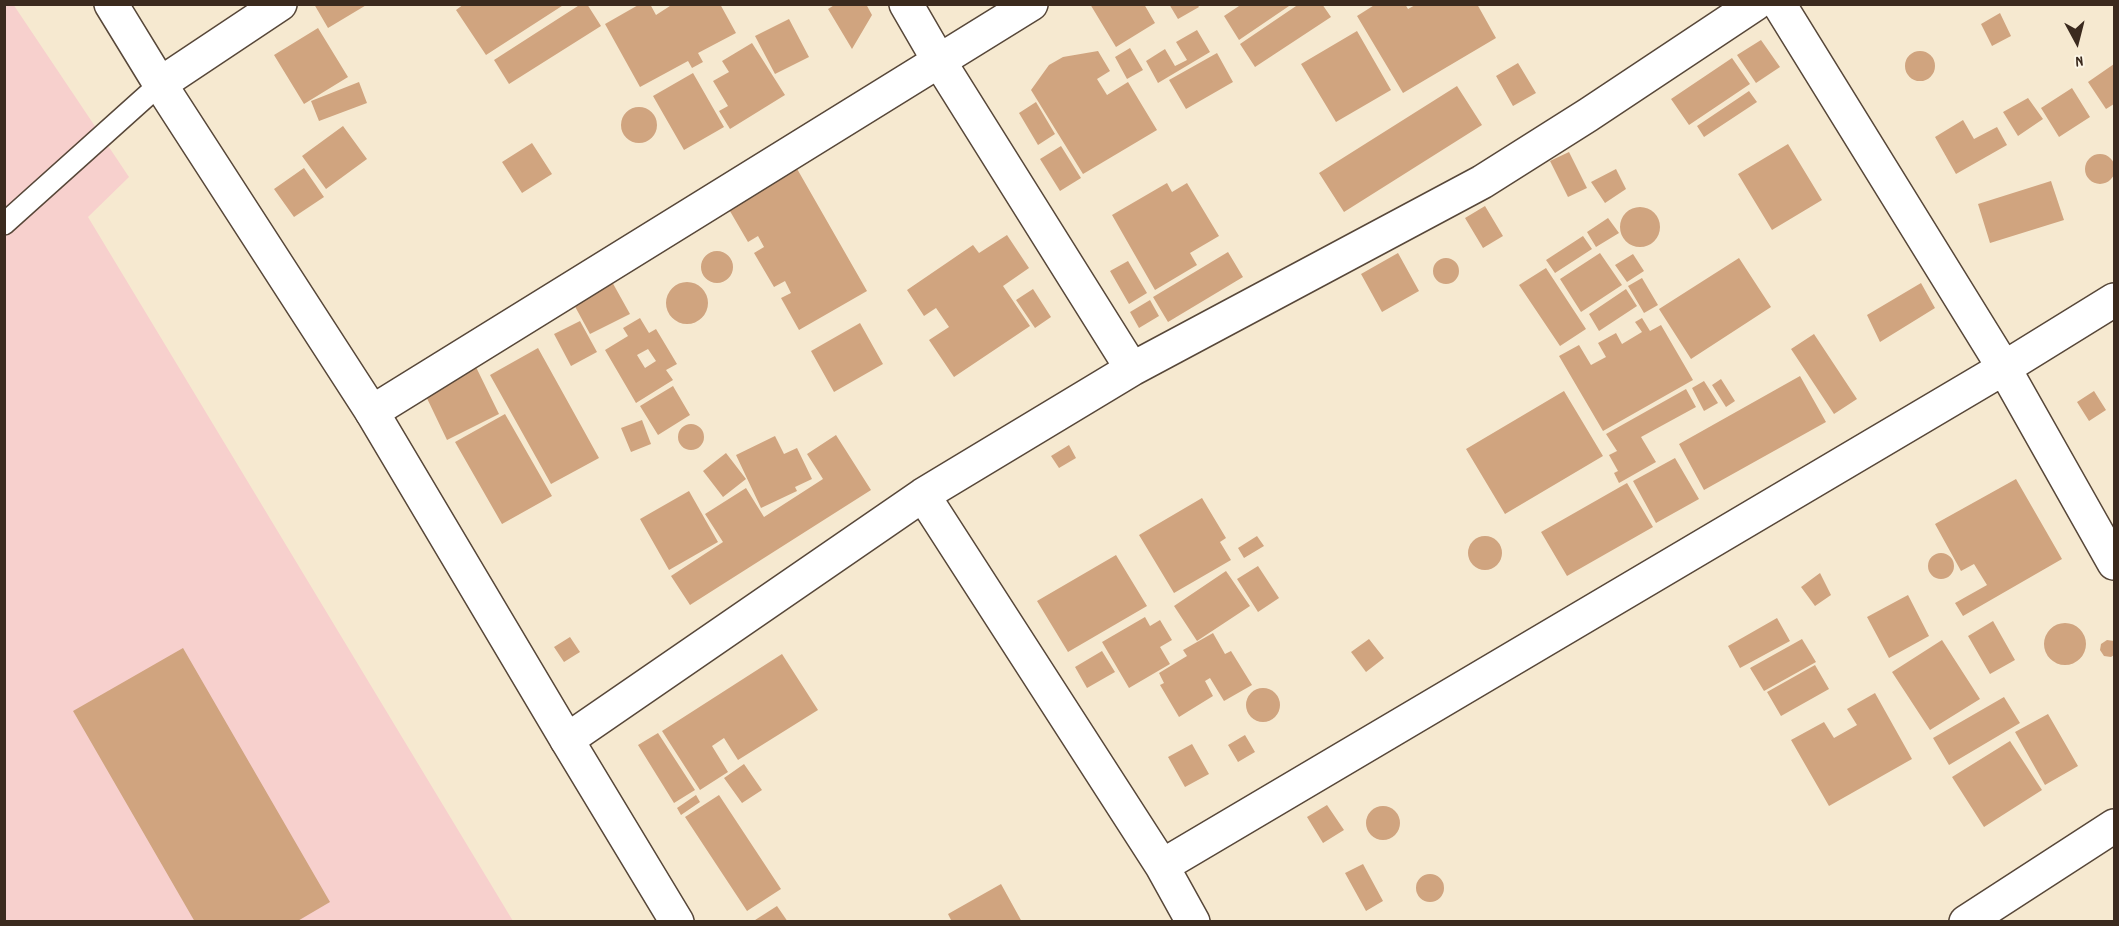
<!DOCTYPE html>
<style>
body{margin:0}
#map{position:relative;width:2119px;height:926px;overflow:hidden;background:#f6e9d0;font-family:Dekko,sans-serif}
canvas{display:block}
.frame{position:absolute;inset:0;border:6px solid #3b2a1e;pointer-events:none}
.north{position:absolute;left:2047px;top:12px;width:60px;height:60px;-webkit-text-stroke:4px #fcf5e5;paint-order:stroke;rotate:173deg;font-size:16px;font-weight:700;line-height:24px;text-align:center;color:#3b2a1e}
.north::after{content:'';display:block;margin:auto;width:21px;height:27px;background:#3b2a1e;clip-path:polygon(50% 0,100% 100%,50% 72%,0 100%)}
</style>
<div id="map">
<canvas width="2119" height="926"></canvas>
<div class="frame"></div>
<div class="north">N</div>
</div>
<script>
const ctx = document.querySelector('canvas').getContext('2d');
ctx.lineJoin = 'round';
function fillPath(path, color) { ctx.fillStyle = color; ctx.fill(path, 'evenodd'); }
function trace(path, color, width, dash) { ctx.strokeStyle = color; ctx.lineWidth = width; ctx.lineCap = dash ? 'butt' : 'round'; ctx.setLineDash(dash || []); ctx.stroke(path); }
fillPath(new Path2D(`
 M13 4 129 177 88 217 513 921 5 922 4 5Z`), '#f7d0cd');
fillPath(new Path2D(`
 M314 4H368L328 28Z
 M464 4H565L486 55 456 10Z
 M581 4H587L601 26 509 84 494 60Z
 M640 4H650L656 15 673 4H720L736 33 698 53 703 62 692 68 688 61 640 87 605 24Z
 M836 4H866L872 15 852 49 828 9Z
 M1090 4H1144L1155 23 1116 47Z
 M1169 4H1197L1199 7 1178 19Z
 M1242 4H1292L1239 40 1224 16Z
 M1299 4H1322L1331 17 1255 67 1240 44Z
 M1376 4H1405L1408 9 1417 4H1477L1496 38 1403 93 1357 16Z
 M2000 13 2011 36 1992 46 1981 24Z
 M789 19 809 57 775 74 755 36Z
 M318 28 348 77 304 104 274 55Z
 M1197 30 1210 52 1158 83 1146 61 1165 49 1175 66 1187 60 1176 42Z
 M1357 31 1391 90 1336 122 1301 64Z
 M1761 40 1780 67 1756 83 1737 55Z
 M752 43 785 95 730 129 719 111 728 106 713 81 729 72 722 61Z
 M1130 48 1143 70 1127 79 1115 57Z
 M1098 51 1110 71 1097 79 1107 95 1128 82 1157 130 1083 174 1031 90 1049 65 1063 57Z
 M1905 66a15 15 0 1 1 30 0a15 15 0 1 1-30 0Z
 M1217 53 1233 82 1186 109 1169 80Z
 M1732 58 1750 84 1689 125 1671 99Z
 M1518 63 1536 93 1513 106 1496 76Z
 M2114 64V104L2106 109 2088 82Z
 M693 73 724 127 684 150 653 96Z
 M359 82 367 103 319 121 311 101Z
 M1457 86 1482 125 1344 212 1319 173Z
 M2072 88 2090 117 2059 137 2041 108Z
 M1749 91 1757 102 1704 137 1697 126Z
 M2028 98 2043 119 2018 136 2003 112Z
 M1036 102 1055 134 1038 145 1019 113Z
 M621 125a18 18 0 1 1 36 0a18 18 0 1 1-36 0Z
 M1963 120 1974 139 1997 127 2007 145 1956 174 1935 137Z
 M343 126 367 159 326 189 302 156Z
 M532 143 552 174 522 193 502 162Z
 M1788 144 1822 200 1772 230 1738 174Z
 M1061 146 1081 178 1060 191 1040 159Z
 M1569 152 1587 188 1568 197 1550 161Z
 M2085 169a15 15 0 1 1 30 0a15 15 0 1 1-30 0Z
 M796 167 867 291 799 330 781 298 791 293 785 281 774 287 754 253 764 247 758 236 748 242 727 206Z
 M304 168 324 197 294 217 274 189Z
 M1616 169 1626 189 1605 203 1591 182Z
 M2051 181 2064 220 1990 243 1978 204Z
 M1167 183 1172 192 1187 183 1219 236 1190 253 1197 265 1155 290 1112 215Z
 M1485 206 1503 236 1483 248 1465 218Z
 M1620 227a20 20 0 1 1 40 0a20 20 0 1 1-40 0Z
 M1608 218 1619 233 1596 247 1587 232Z
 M1007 235 1029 268 1003 286 1030 326 954 377 929 340 949 327 936 308 924 316 907 290 973 245 979 253Z
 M1583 236 1592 249 1555 273 1546 260Z
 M701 267a16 16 0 1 1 32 0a16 16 0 1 1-32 0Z
 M1228 252 1243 277 1168 322 1153 297Z
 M1398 253 1419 291 1382 312 1361 274Z
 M1600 253 1622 285 1581 312 1560 279Z
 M1633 254 1644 271 1627 282 1615 265Z
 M1433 271a13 13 0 1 1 26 0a13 13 0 1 1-26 0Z
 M1739 258 1771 307 1691 359 1659 309Z
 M1128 261 1147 293 1129 304 1110 271Z
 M1546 268 1586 329 1560 346 1519 285Z
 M1642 278 1658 305 1644 313 1628 286Z
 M611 280 630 314 590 334 572 301Z
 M666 303a21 21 0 1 1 42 0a21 21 0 1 1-42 0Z
 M1921 283 1935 308 1880 342 1867 315Z
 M1033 289 1051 317 1035 328 1016 300Z
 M1626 289 1637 306 1599 331 1589 314Z
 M1150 300 1159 316 1139 328 1130 312Z
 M640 318 649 333 656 329 677 364 666 370 673 380 636 403 605 350 628 336 623 328ZM648 349 656 361 645 368 637 355Z
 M1642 318 1650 331 1661 325 1693 380 1603 431 1559 356 1579 345 1591 365 1606 357 1598 343 1616 333 1622 344 1642 332 1635 322Z
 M580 321 597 352 571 366 554 334Z
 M860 323 883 364 834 392 811 351Z
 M1814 334 1857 399 1834 414 1791 349Z
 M538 348 599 458 551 484 490 375Z
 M475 365 499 414 447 440 423 390Z
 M1800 376 1826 422 1704 490 1679 444Z
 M1721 379 1735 401 1726 407 1712 385Z
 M1704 381 1718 403 1704 411 1692 388Z
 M673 386 690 415 658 435 640 406Z
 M1686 389 1696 407 1641 437 1656 462 1619 483 1614 473 1618 471 1609 455 1617 451 1606 434Z
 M1564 391 1603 456 1505 514 1466 449Z
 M2094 391 2106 410 2089 421 2077 402Z
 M505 414 552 496 502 524 455 442Z
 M642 420 651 444 631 452 621 428Z
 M678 437a13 13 0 1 1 26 0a13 13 0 1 1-26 0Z
 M836 435 871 490 690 605 671 576 723 542 705 514 746 488 764 517 823 479 807 454Z
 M775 436 784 454 797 448 812 479 795 487 797 491 761 508 736 455Z
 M1069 445 1076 458 1059 468 1051 456Z
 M726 453 746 479 723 497 703 471Z
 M1675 458 1699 499 1656 523 1633 481Z
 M2016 479 2062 559 1963 616 1955 603 1987 585 1974 564 1961 571 1935 524Z
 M1627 483 1653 527 1567 576 1541 532Z
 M689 491 718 542 669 570 640 519Z
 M1202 498 1226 538 1220 542 1231 560 1174 593 1139 535Z
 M1257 536 1264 546 1244 558 1238 548Z
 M1468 553a17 17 0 1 1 34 0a17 17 0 1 1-34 0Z
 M1928 566a13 13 0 1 1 26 0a13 13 0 1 1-26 0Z
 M1116 555 1147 606 1068 652 1037 601Z
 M1258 566 1279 598 1258 612 1237 579Z
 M1226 571 1250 606 1197 641 1174 606Z
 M1820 573 1831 595 1815 606 1801 587Z
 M1908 595 1929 636 1889 658 1867 617Z
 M1145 617 1150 626 1160 620 1172 640 1160 647 1170 664 1129 688 1102 642Z
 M1777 618 1790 641 1740 668 1728 646Z
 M1993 621 2015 660 1990 674 1968 636Z
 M2044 644a21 21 0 1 1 42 0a21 21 0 1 1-42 0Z
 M1213 633 1225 654 1231 651 1252 685 1224 701 1210 678 1205 681 1213 696 1179 717 1160 685 1164 683 1159 673 1187 656 1183 650Z
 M570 637 580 652 564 662 554 647Z
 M1369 639 1384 658 1366 672 1351 652Z
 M1802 639 1816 662 1764 691 1750 668Z
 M1942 640 1980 699 1930 730 1892 672Z
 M2107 640 2114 641V655L2111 657 2104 656 2100 650 2101 644Z
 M183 648 330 902 296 922H195L73 711Z
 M1102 651 1115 672 1087 688 1075 667Z
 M782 654 818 710 738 760 724 738 712 746 728 772 700 790 662 731Z
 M1815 665 1829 689 1781 716 1767 692Z
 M1246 705a17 17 0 1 1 34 0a17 17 0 1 1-34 0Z
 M1875 693 1912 759 1829 806 1791 740 1824 722 1834 738 1857 725 1847 709Z
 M2004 697 2020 723 1949 765 1933 738Z
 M2048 714 2078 766 2045 785 2015 732Z
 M658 733 695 790 674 803 638 745Z
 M1245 735 1255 752 1238 762 1228 745Z
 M2010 741 2042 790 1984 827 1952 777Z
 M1192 744 1209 774 1185 787 1168 757Z
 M744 764 762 790 742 803 724 778Z
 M696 795 700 802 681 815 677 808Z
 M719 795 781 889 747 911 685 817Z
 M1327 805 1344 830 1323 843 1307 817Z
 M1366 823a17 17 0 1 1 34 0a17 17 0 1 1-34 0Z
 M1363 864 1383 901 1366 911 1345 873Z
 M1416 888a14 14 0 1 1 28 0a14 14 0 1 1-28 0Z
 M1001 884 1022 922H952L948 914Z
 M777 906 788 922H752Z`), '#d0a47f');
const service = new Path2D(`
 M4 224 160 84`);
const minor = new Path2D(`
 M906 4 939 61 1132 369
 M1779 4 2004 368 2114 563
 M160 84 280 4
 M372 412 1031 4
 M923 495 1162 866 1193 922
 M567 740 923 495 1132 369 1482 182 1588 115 1755 4
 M1162 866 2004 368 2114 300
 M1966 922 2114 826`);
const trunk = new Path2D(`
 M111 4 160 84 372 412 567 740 677 922`);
trace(service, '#574739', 24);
trace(minor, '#574739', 36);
trace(trunk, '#574739', 36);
trace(service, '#fff', 21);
trace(minor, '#fff', 33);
trace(trunk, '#fff', 33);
</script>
